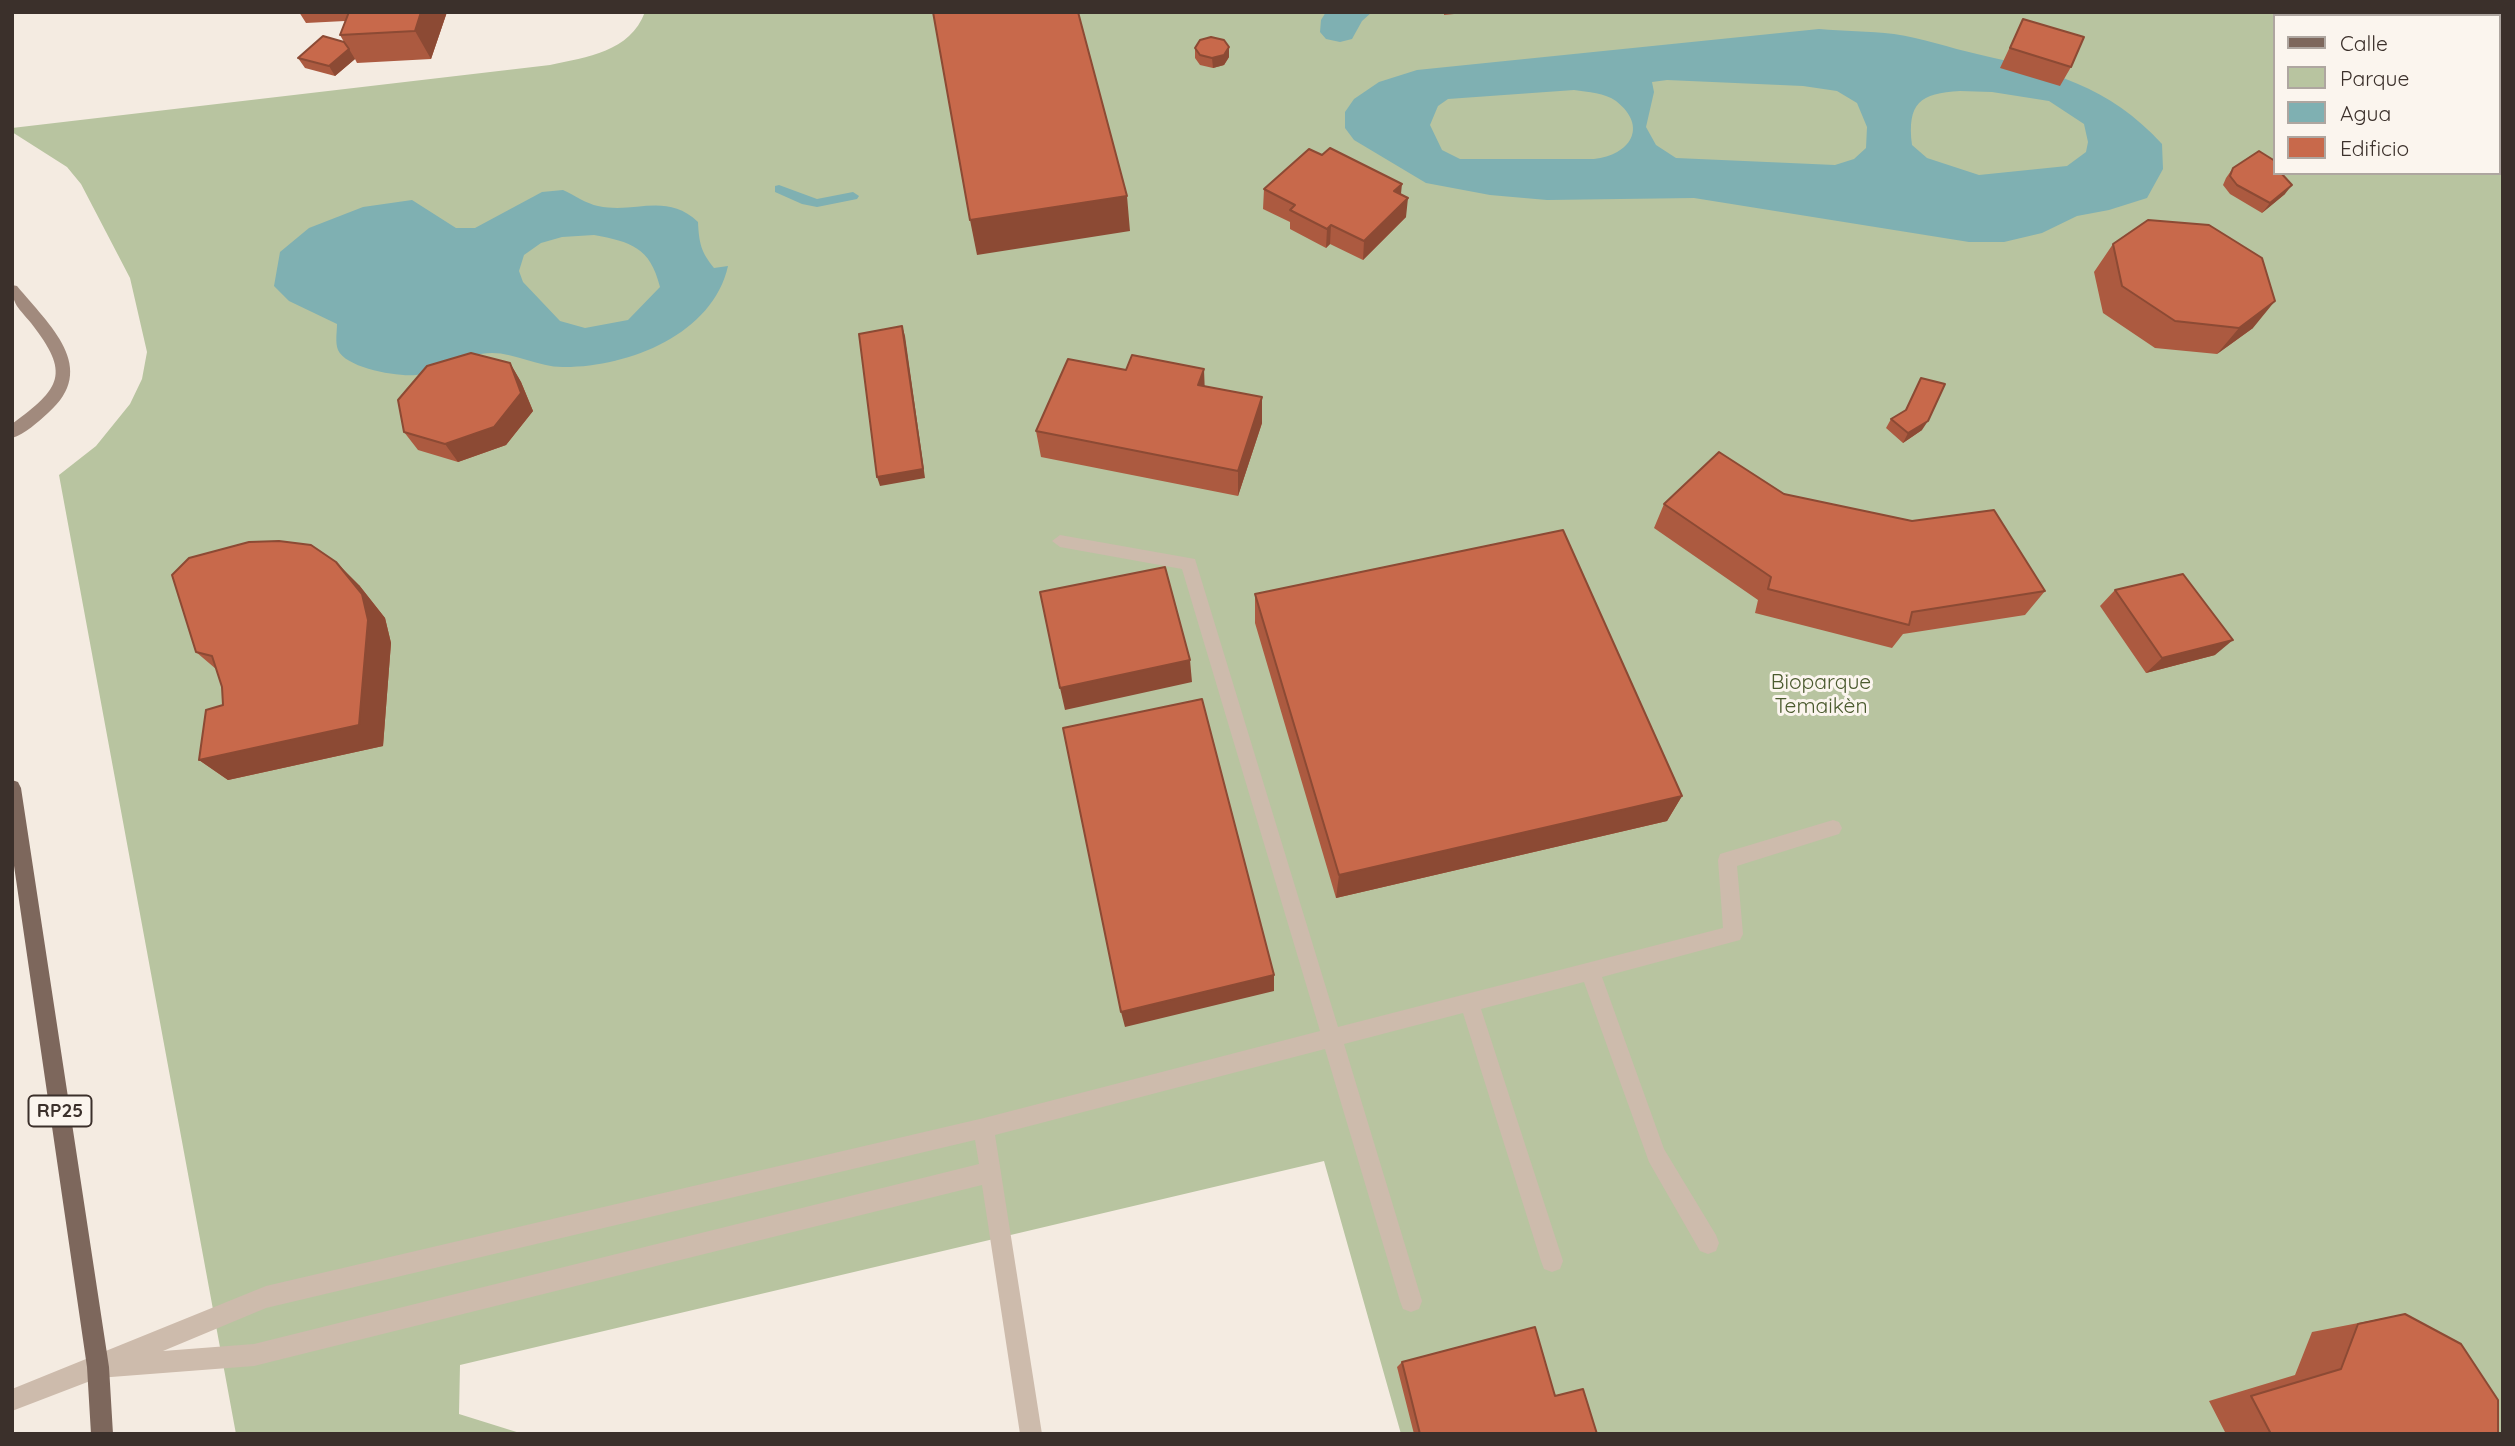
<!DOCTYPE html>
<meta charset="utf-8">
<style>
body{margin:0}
#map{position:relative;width:2515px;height:1446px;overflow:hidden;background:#f4ebe1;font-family:Quicksand,sans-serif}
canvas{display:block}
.frame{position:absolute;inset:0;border:14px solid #3b302b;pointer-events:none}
.legend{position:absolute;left:2273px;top:14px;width:228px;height:161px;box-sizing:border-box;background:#fbf5ee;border:2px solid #aea6a0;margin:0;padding:9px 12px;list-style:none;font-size:21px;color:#3b302b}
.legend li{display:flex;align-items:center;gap:14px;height:35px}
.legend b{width:35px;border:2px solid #aea6a0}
</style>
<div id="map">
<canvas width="2515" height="1446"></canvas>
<div class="frame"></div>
<ul class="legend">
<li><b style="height:9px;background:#7d675c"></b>Calle</li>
<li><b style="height:19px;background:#b8c4a0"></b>Parque</li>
<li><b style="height:19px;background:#7fb0b2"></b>Agua</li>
<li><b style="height:19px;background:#c8694b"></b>Edificio</li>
</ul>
</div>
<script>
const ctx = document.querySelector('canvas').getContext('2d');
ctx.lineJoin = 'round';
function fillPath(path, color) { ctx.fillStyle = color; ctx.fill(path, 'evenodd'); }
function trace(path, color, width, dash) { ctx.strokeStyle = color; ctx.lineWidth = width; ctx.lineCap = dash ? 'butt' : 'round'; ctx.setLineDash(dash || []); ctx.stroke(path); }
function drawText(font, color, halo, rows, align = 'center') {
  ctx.font = font + ' Quicksand,sans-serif'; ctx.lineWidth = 6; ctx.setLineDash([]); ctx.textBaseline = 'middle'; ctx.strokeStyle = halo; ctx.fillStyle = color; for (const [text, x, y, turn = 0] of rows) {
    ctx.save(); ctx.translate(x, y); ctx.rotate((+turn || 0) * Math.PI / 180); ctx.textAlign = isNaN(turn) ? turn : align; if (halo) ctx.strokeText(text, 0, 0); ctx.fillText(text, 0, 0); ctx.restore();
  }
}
fillPath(new Path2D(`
 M645 12H2503V1434H1401L1324 1161 460 1365 459 1414 523 1434H236L59 475 96 446 130 404 142 379 147 352 130 278 81 184 67 167 12 132V128L550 65C587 57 630 52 645 12ZM2275 16H2499V173H2275Z`), '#b8c4a0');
fillPath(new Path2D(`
 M1326 12H1372L1362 21 1352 39 1340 42 1326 39 1320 32 1321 20Z
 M1819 29C1843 31 1869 31 1894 34 1922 38 1950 48 1977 54 2051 71 2109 86 2162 144L2163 169 2147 198 2109 210 2077 216 2042 233 2004 242H1969L1694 198 1547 200 1490 195 1426 183 1354 140 1345 128V112L1354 99 1379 82 1417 70ZM1667 80 1803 86 1837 91 1857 103 1867 127 1866 148 1854 159 1835 165 1676 158 1656 145 1646 127 1654 92 1652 82ZM1574 90C1588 92 1605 93 1616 101 1649 127 1630 155 1594 159H1460L1442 150 1430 125 1438 106 1448 99ZM1960 91 1992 92 2049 101 2084 124 2088 142 2086 152 2067 166 1979 175 1927 158 1912 145C1907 103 1920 93 1960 91Z
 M563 190C574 195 587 204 598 206 636 214 666 192 698 222 699 243 701 252 714 268L728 266C713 334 629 367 565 367 540 368 516 353 492 353 465 353 442 372 416 375 397 377 346 368 338 350 335 342 337 332 337 324L289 301 274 286 280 252 309 228 363 207 412 200 456 228H475L542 192ZM594 235C631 242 650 247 660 287L628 320 585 328 560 321 523 282 519 271 524 255 541 243 562 237Z`), '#7fb0b2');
fillPath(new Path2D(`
 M779 185 817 199 853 192 859 196 857 199 817 207 802 204 775 192V186Z`), '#7fb0b2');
fillPath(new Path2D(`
 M1060 535 1195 559 1338 1027 1723 928 1718 860 1720 854 1833 820 1839 822 1842 828 1839 834 1737 866 1743 934 1740 940 1602 977 1664 1149 1716 1235 1719 1243 1716 1251 1708 1254 1700 1251 1649 1162 1584 982 1481 1009 1563 1261 1560 1269 1552 1272 1544 1269 1541 1261 1463 1013 1344 1044 1422 1301 1419 1309 1411 1312 1403 1309 1400 1301 1325 1049 995 1135 1042 1434H1020L982 1185 254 1366 98 1378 12 1411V1389L266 1286 984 1118 1320 1031 1182 569 1060 547 1052 541ZM975 1140 979 1164 254 1344 163 1351 266 1308Z`), '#cdbbac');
fillPath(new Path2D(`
 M12 285 17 286C49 325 100 368 48 413 38 422 25 434 12 438V424C61 388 71 374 31 323 19 308 12 305 12 285Z`), '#a18a7d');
fillPath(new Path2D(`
 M12 780 18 782 21 788 109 1367 113 1434H91L87 1367 12 852Z`), '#7d675c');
fillPath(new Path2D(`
 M299 12H447L431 59 357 63 355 59 335 76 305 68 298 58 344 42 340 35 345 21 306 23Z
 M1444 12H1474L1444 15Z
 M2467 12H2503V41H2499V16H2471Z
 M2023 19 2071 67 2060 86 2000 68Z
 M1195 48 1229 57 1224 65 1213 68 1200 65 1195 58Z
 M2233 168 2285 194 2262 213 2230 194 2223 185 2226 178Z
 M1264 189 1401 194 1406 217 1363 260 1330 244 1326 248 1290 229V222L1263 209Z
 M2113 244 2253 328 2217 354 2155 348 2103 313 2094 272Z
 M510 363 521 382 533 411 506 445 458 462 418 450 404 432Z
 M1921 378 1922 430 1903 443 1886 428 1891 419 1905 411Z
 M1205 386 1262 423 1238 496 1041 457 1036 431Z
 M1784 494 2045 591 2025 615 1903 634 1892 648 1755 613 1758 600 1654 528 1664 504Z
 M359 585 385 618 391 643 383 746 228 780 199 760 223 705 222 687 216 669 196 652Z
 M2115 590 2215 655 2146 673 2100 606Z
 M1255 594 1682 796 1667 821 1336 898 1255 623Z
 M2405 1314 2498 1434H2226L2209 1401 2295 1375 2312 1332Z
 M1402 1362 1555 1396 1597 1434H1414L1397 1367Z`), '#ac5a40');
fillPath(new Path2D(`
 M421 12H447L431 59 415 31Z
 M1229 47V57L1224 65 1213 68 1212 58Z
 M349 49 355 59 335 76 329 66Z
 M1402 184 1400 203 1394 191Z
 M2292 185 2285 194 2262 213 2270 203Z
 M1127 196 1130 231 977 255 970 220Z
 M1408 198 1406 217 1363 260 1364 241Z
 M1331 225 1330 244 1326 248 1327 229Z
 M2275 301 2253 328 2217 354 2239 328Z
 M902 326 905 336 925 478 880 486 877 477Z
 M510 363 521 382 533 411 506 445 458 462 445 444Z
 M1204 369 1205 395 1198 385Z
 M1262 397V423L1238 496V471Z
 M1928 421 1922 430 1903 443 1908 433Z
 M336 562 359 585 385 618 391 643 383 746 228 780 199 760Z
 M2233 640 2215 655 2146 673 2162 658Z
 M1190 660 1192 682 1065 710 1060 688Z
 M1682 796 1667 821 1336 898 1339 875Z
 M1274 975V991L1125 1027 1121 1012Z`), '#8c4a34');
const building = new Path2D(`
 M349 12H421L415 31 340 35Z
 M933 12H1078L1127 196 970 220Z
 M2023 19 2084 37 2071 67 2010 48Z
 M323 36 344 42 349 49 329 66 298 58Z
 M1211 37 1224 40 1229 47 1224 55 1212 58 1200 55 1195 48 1200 40Z
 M1330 148 1402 184 1394 191 1408 198 1364 241 1331 225 1327 229 1290 210 1295 205 1264 189 1309 149 1322 155Z
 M2259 151 2275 161V173H2281L2292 185 2270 203 2237 185 2230 176 2233 168Z
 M2148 220 2209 225 2262 258 2275 301 2239 328 2175 321 2122 286 2113 244Z
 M902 326 923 469 877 477 859 334Z
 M471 353 510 363 521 393 494 427 445 444 404 432 398 400 427 366Z
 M1132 355 1204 369 1198 385 1262 397 1238 471 1036 431 1068 359 1126 370Z
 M1921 378 1945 384 1928 421 1908 433 1891 419 1906 410Z
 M1719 452 1784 494 1912 521 1994 510 2045 591 1912 612 1909 625 1768 589 1771 577 1664 504Z
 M1563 530 1682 796 1339 875 1255 594Z
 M279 541 311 545 336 562 362 594 368 620 359 725 199 760 206 710 223 705 222 687 212 656 196 652 172 575 189 558 249 542Z
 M1165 567 1190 660 1060 688 1040 592Z
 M2183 574 2233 640 2162 658 2115 590Z
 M1202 699 1274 975 1121 1012 1063 728Z
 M2405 1314 2461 1344 2498 1400V1434H2271L2251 1396 2341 1369 2358 1324Z
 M1535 1327 1555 1396 1583 1389 1597 1434H1420L1402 1362Z`);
fillPath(building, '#c8694b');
trace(building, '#8c4a34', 2);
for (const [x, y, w] of [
 [60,1111,63]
]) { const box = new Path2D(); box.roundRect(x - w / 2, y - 15.5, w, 31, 5); ctx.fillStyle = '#fbf5ee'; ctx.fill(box); trace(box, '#3b302b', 2); }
drawText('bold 19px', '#3b302b', null, [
 ["RP25",60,1111]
]);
drawText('21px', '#4a5a2e', '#fbf5ee', [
 ["Bioparque",1821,683],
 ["Temaikèn",1821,707]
]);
</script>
